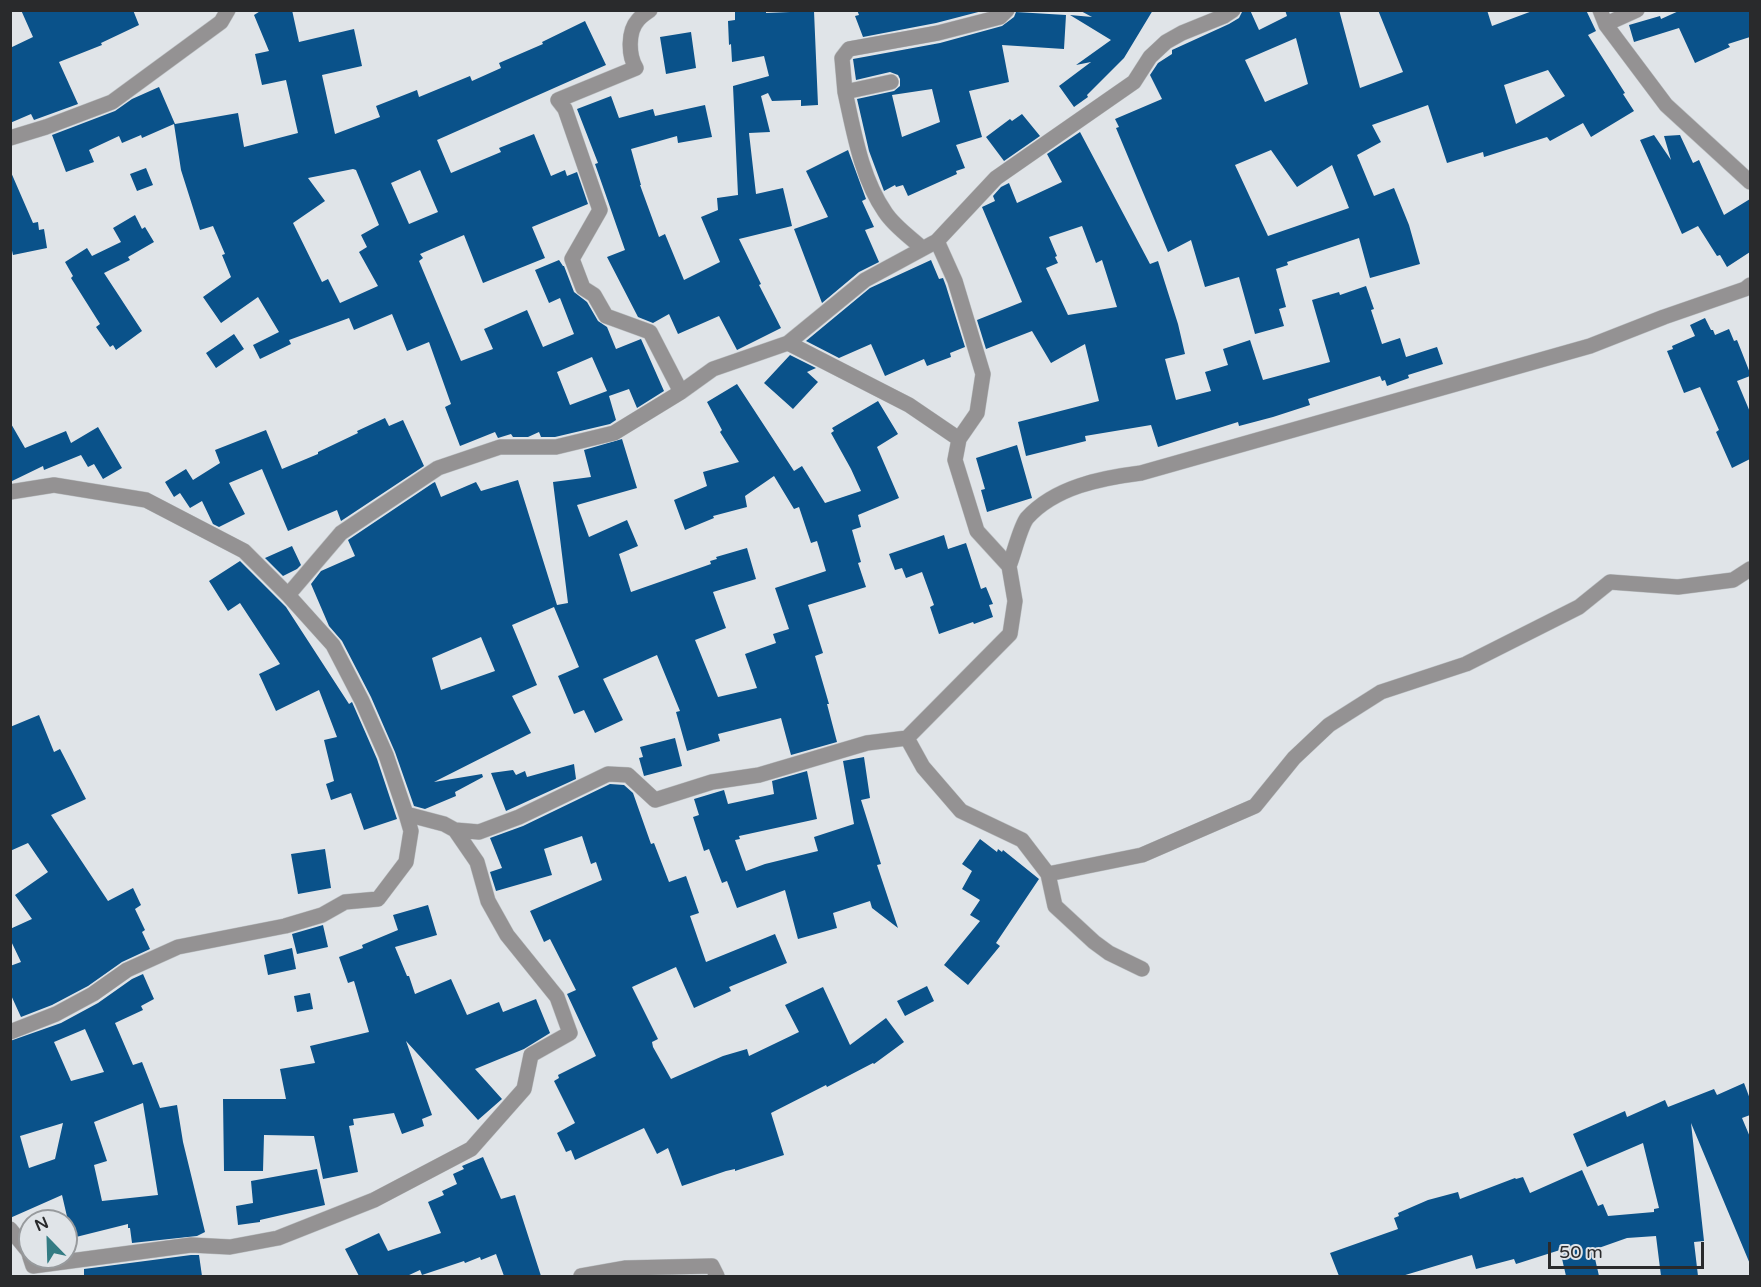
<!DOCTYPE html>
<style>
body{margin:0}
#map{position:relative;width:1761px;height:1287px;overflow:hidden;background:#e0e4e8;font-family:"Varela Round",sans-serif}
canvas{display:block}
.frame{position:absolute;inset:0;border:12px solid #292a2c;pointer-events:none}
.north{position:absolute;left:18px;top:1209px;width:60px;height:60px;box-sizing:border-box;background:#e0e4e8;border:2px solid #979a9d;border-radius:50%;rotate:337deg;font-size:16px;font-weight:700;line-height:24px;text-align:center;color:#292a2c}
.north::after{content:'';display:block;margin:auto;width:21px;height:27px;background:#337b83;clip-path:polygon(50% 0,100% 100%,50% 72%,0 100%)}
.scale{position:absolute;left:1548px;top:1242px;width:156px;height:27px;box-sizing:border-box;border:3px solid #292a2c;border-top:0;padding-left:8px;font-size:18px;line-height:21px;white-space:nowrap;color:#292a2c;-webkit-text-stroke:4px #e0e4e8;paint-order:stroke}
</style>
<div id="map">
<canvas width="1761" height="1287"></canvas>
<div class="frame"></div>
<div class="north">N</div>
<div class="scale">50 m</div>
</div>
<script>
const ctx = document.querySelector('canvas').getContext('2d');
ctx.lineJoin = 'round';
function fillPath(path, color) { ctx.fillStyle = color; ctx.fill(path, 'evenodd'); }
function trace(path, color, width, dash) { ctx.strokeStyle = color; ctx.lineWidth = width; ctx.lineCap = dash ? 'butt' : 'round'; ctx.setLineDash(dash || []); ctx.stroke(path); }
fillPath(new Path2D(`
 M21 10H133L139 25 101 43 102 45 59 62 78 104 34 120 31 114 10 123V48L33 37Z
 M262 10H292L299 42 354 29 362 66 322 75 335 134 380 117 376 106 417 90 419 97 470 76 472 81 501 68 499 63 543 44 542 42 585 21 606 65 437 140 451 173 501 152 499 148 534 134 551 176 565 170 567 176 577 172 588 204 532 227 545 258 483 283 464 235 420 254 423 258 419 261 461 361 493 349 484 329 527 310 543 347 574 334 560 298 549 303 535 270 559 260 563 266H564L574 292 587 302 598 321 607 327 616 349 641 339 664 391 637 408 629 389 609 396 616 420 610 424 555 437H541L539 432 528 437H513L511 434 498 438 495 432 460 446 445 407 451 404 429 342 407 351 392 314 354 330 349 318 289 340 291 344 260 359 253 345 279 332 258 297 221 323 203 297 231 277 222 255 225 254 213 226 200 230 181 170 174 124 142 138 141 135 122 143 119 136 89 150 94 162 66 172 52 135 115 111 132 99 159 87 175 124 238 113 244 147 298 133 286 80 262 85 255 54 269 51 254 15ZM353 169 356 170 379 225 361 235 367 247 359 252 378 286 340 303 328 279 322 282 293 223 325 201 308 178ZM420 170 438 212 409 224 391 183ZM592 357 607 391 570 405 557 372Z
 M735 10H766V13L814 11 818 105 801 106V100L772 101 768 93 761 96 770 132 749 133 756 194 783 188 792 226 739 239 761 284 759 285 781 328 737 350 719 316 678 334 669 314 653 323 638 317 607 257 625 250 595 164 598 163 577 109 611 96 619 118 653 109 655 116 705 105 712 137 678 143 677 136 631 149 641 185H640L659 237 665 234 684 280 720 262 701 217 718 210 717 198 738 195 733 86 769 76 764 56 732 62 731 44 729 45 728 21 735 20Z
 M857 10H986L936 23 863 37 855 16 859 15Z
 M1079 10H1153L1124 58 1087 95 1088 97 1074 107 1059 86 1091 62 1076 65 1111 40 1070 15 1092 17Z
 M1243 10H1250L1259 30 1287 16 1285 10H1339L1360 88 1403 72 1378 10H1487L1492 26 1535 10H1586L1596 31 1588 35 1625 93 1623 94 1634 111 1591 137 1583 123 1550 141 1547 137 1484 157 1483 152 1447 163 1428 105 1372 125 1381 142 1357 155 1374 196 1394 188 1409 225 1420 264 1370 278 1359 238 1287 262 1288 265 1276 269 1286 307 1279 309 1284 326 1255 334 1239 277 1205 287 1191 240 1168 252 1116 128 1119 127 1115 119 1162 99 1150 75 1158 63 1172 54V50L1229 24 1239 18ZM1296 38 1308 84 1265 102 1245 60ZM1548 70 1565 96 1516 124 1504 85ZM1271 150 1297 187 1332 165 1349 208 1268 236 1235 165Z
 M1681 10H1750V37L1728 44 1730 47 1695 63 1679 28 1634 42 1629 25 1660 16 1661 19Z
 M1016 12 1066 15 1064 49 1002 45 1009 82 969 91 982 137 956 145 965 168 956 171 957 174 908 196 903 185 896 187 895 185 884 191 869 151 857 99 894 91 900 86V79L898 75 890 72 856 80 853 59 940 43 1002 26 1014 17ZM932 89 940 122 902 137 892 95Z
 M691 32 696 68 666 74 660 37Z
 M1022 114 1040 136 1004 161 986 137 1010 119 1012 121Z
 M1080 132 1150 264 1158 261 1178 324 1185 354 1165 359 1176 400 1211 391 1205 372 1228 365 1223 349 1250 340 1263 380 1330 362 1312 300 1339 292 1340 295 1366 286 1374 309 1371 310 1382 344 1400 338 1406 357 1437 347 1443 364 1408 375 1409 378 1387 386 1385 380 1382 381 1380 376 1308 399 1310 405 1273 417 1239 426 1238 422 1158 447 1151 425 1085 436 1086 441 1026 456 1018 422 1099 401 1085 344 1051 363 1032 331 986 349 977 320 1022 302 982 207 995 201 993 196 1001 187 1009 183 1017 203 1062 182 1047 154ZM1082 226 1096 263 1102 260 1117 307 1068 315 1046 268 1058 263 1055 257 1057 256 1049 237Z
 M1654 135 1671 160 1664 136 1680 135 1693 163 1699 160 1724 215 1750 199V252L1727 267 1720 255 1717 256 1698 226 1682 234 1640 140Z
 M848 150 866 199 862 201 874 227 865 230 879 262 859 272 822 303 794 229 828 217 806 171Z
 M146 168 153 185 137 191 130 174Z
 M10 170 33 223 38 222 39 230 44 229 47 248 13 255 10 242Z
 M135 215 142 229 145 227 154 242 128 257 130 260 104 273 142 331 116 350 113 345 110 347 96 327 100 324 71 278 73 276 65 262 87 248 92 256 121 242 113 228Z
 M931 260 939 279 943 278 946 286 965 347 950 353 951 357 927 366 924 359 885 376 871 344 839 358 806 341 870 288Z
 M1705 318 1711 330H1713L1715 335 1729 329 1734 341 1737 340 1750 373V376L1737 381 1750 412V459L1732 468 1716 432 1719 430 1700 387 1684 393 1667 351 1673 349 1672 346 1695 336 1690 325Z
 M234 334 244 349 216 368 206 353Z
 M790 355 816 368 807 372 818 382 793 409 764 383Z
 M737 384 794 471 802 466 825 503 861 491 851 469 831 433 834 431 832 428 878 401 898 434 877 447 899 498 858 515 861 527 852 530 861 562 858 563 866 587 808 605 823 653 815 656 829 704H827L837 742 791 755 781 718 718 734 720 741 687 751 676 712 680 711 657 655 603 679 623 720 595 733 584 710 574 714 558 676 579 667 554 607 512 625 537 685 512 696 531 733 434 782 482 774 483 777 455 792 456 796 425 809 414 806 395 752 371 697 342 641 329 626 311 584 321 571 355 556 348 540 433 483 435 482 441 497 476 482 481 491 518 480 557 605 568 603 553 482 591 477 584 450 622 439 637 488 577 505 589 537 627 520 638 546 619 554 631 592 711 564 710 561 717 559 716 557 747 548 756 579 713 592 726 628 695 640 718 697 757 688 745 654 776 643 773 634 789 629 775 588 826 571 817 541 811 543 799 507 794 509 774 476 745 496 747 507 713 516 714 518 685 530 674 500 707 486 703 472 739 462 720 432 722 430 707 402ZM481 637 495 671 441 690 432 658Z
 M385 418 389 426 403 420 424 466 341 521 337 510 288 531 262 469 229 483 245 514 219 527 213 524 202 501 190 508 180 493 174 497 165 482 186 469 193 480 220 463 215 450 266 430 282 469 318 454V452L358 433 357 431Z
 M10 422 25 448 66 431 71 443 98 427 122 468 103 479 94 464 88 467 81 455 44 470 43 466 10 482Z
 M1017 445 1032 498 987 512 981 490 985 489 976 458Z
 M944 535 948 549 966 543 981 589 986 587 993 604 989 605 993 617 974 624 973 622 939 634 930 607 934 605 922 572 906 578 902 568 895 570 889 554Z
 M292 546 301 565 297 569 283 576 265 558Z
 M240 561 286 607 349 704 352 702 377 759 397 819 364 830 351 793 331 800 326 784 334 781 324 740 337 737 319 690 276 711 259 674 280 664 240 603 228 611 209 581Z
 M39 715 54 752 60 749 86 799 51 815 108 901 133 888 141 905 135 909 145 930 142 932 150 949 122 962 88 986 52 1005 21 1017 10 993V966L21 962 10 939V929L32 919 15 895 48 872 28 843 10 851V727Z
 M675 738 682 766 644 776 639 758 643 757 640 747Z
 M864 757 870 798 861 800 881 864 877 865 898 928 872 908 870 901 833 913 837 928 798 939 785 890 737 908 727 881 722 883 709 849 704 851 693 817 699 815 694 799 724 790 728 804 774 794 772 781 807 771 817 819 739 836 740 839 735 840 746 871 765 864 818 851 814 837 854 824 843 761Z
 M574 764 576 779 506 811 491 773 513 770 516 775 525 771 527 777Z
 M610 784 624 785 633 793 651 844 654 843 669 882 686 876 699 913 690 916 706 962 775 934 787 963 729 987 731 991 694 1008 676 967 632 987 658 1039 652 1042 653 1047 671 1079 723 1056 747 1049 749 1056 799 1032 785 1005 823 987 850 1045 886 1018 904 1042 874 1064 873 1063 827 1087 826 1085 771 1113 784 1155 735 1171V1169L726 1171 682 1186 668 1148 657 1154 644 1128 575 1160 571 1150 566 1152 557 1133 575 1123 554 1081 559 1078 558 1075 596 1056 567 994 576 990 550 939 544 942 530 911 602 880 596 862 591 864 582 836 544 849 552 875 496 891 490 872 502 868 490 838 523 826Z
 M980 839 997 852 998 849 1002 852 1003 850 1039 879 996 943 1000 946 968 985 944 965 980 921 970 915 980 900 962 889 972 871 962 864Z
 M325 849 331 888 298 894 291 854Z
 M428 905 437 935 395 947 407 976H409L415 994 451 979 467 1015 499 1002 503 1012 536 999 550 1033 524 1049 475 1069 502 1099 478 1120 406 1041 432 1115 422 1119 424 1126 402 1134 394 1113 353 1119 354 1125 349 1126 358 1172 323 1179 314 1136 264 1135 263 1171H224L223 1099H286L280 1069 315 1063 310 1046 369 1032 354 981 348 983 339 957 363 948 362 945 398 930 393 915Z
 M323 925 328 947 297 954 292 934Z
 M292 948 296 969 268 975 264 955Z
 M143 974 154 999 141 1006 143 1010 115 1023 133 1065 142 1062 160 1108 177 1105 183 1142 205 1232 197 1236 132 1243 130 1228H128V1224L72 1238 62 1195 10 1218V1041L61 1023 98 1003 132 979ZM85 1029 104 1072 71 1081 54 1042ZM143 1103 158 1195 102 1201 94 1165 107 1161 94 1122ZM63 1123 55 1159 29 1168 20 1136Z
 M927 986 934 1001 905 1016 897 1001Z
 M310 993 313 1009 297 1012 294 996Z
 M1744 1083 1750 1099V1115L1742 1118 1750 1137V1264L1691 1123 1704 1241 1694 1242 1698 1276H1661L1656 1236 1627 1238 1593 1250 1599 1276H1566L1560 1250 1516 1264 1514 1259 1476 1269 1472 1255 1402 1276H1339L1330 1253 1398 1229 1394 1218 1399 1216 1398 1213 1428 1200 1458 1192 1460 1199 1515 1178 1516 1179 1523 1177 1530 1193 1582 1170 1598 1206 1603 1204 1608 1216 1654 1212V1209L1659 1208 1643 1143 1587 1167 1573 1134 1625 1111 1627 1117 1665 1100 1668 1107 1714 1089 1717 1095Z
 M483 1157 501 1199 515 1195 541 1276H504L496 1254 481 1260 480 1257 465 1263 464 1261 422 1275 420 1270 407 1276H359L345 1249 379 1233 388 1251 441 1233 428 1202 444 1195 442 1191 457 1184 453 1174 464 1169 462 1166Z
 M317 1169 325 1205 260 1220V1222L238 1225 236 1206 253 1203 251 1181Z
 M191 1255H199L202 1276H84V1269Z`), '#0a528a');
const minor = new Path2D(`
 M650 10C646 13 641 16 638 20 628 31 628 55 636 68L558 100 565 109 600 210 572 259 583 288 594 295 606 316 650 332 681 392
 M1600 10 1606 25 1666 105 1750 182
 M1606 24 1637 10
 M891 82 845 92 842 58 849 49 938 33 1000 17 1007 10
 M845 92C854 132 861 177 885 212 894 226 910 237 922 248
 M10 138 46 127 112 102 221 22 228 10
 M937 241 955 281 983 374 977 413 959 439 955 460 977 531 1009 566 1015 601 1010 634 907 738 923 767 961 811 1022 840 1048 874 1055 906 1094 942 1109 953 1142 969
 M788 343 909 405 959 439
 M10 492 54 485 146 500 244 551 288 595 333 645 362 701 386 755 406 814 411 831 406 862 378 899 345 902 322 915 285 926 178 947 127 970 93 994 56 1014 10 1032
 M1009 566C1014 554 1020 527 1027 518 1055 487 1101 478 1141 473L1590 346 1664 317 1745 289 1750 285
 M288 595 341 533 438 468 500 447H556L614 433 681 392 713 369 788 343 865 280 937 241 996 178 1134 82 1150 57 1166 42 1182 33 1224 16 1233 10
 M455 830 479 832 519 817 608 774 628 775 655 800 712 782 759 775 867 743 907 738
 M1048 874 1142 855 1255 806 1294 758 1329 725 1381 692 1466 664 1579 607 1610 582 1678 587 1733 580 1750 569
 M10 1229 28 1251 30 1256
 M30 1257 33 1266 191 1245 230 1247 278 1238 374 1200 471 1149 524 1089 531 1055 570 1033 557 997 507 935 488 901 477 862 455 830 444 824 406 814
 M581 1276 626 1268 712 1266 717 1276`);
trace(minor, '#bbbfc2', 16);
trace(minor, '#949293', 15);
</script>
